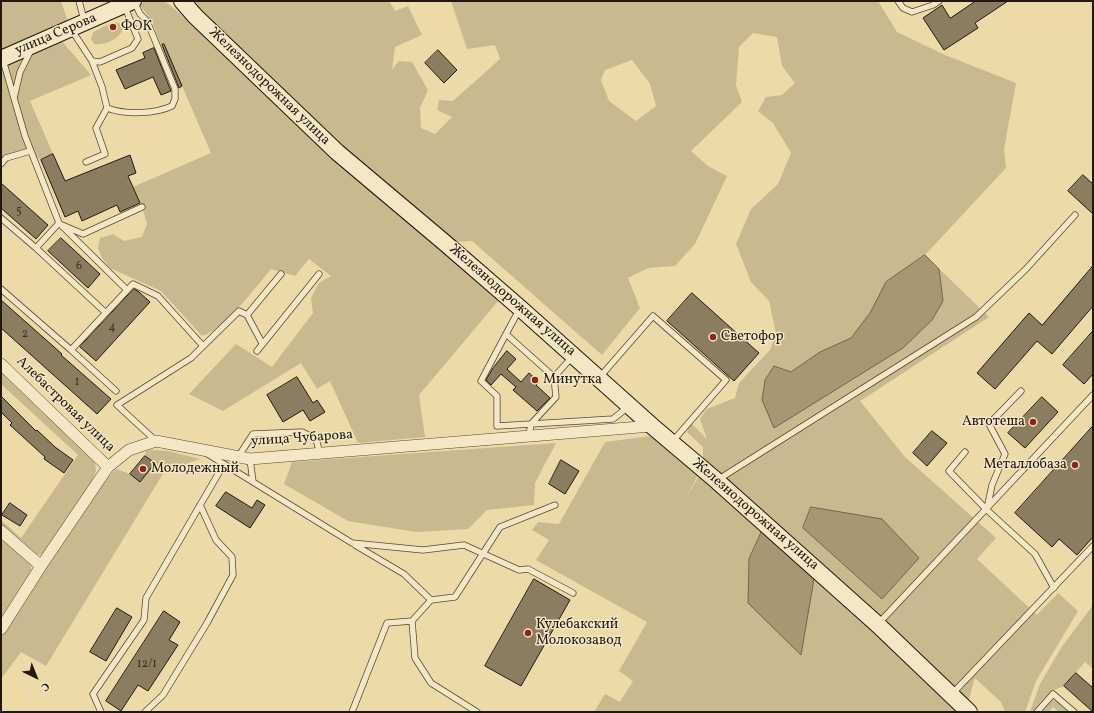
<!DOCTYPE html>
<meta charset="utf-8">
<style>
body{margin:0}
#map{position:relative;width:1094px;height:713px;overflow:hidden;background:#ecdaa8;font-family:Vollkorn,serif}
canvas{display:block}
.frame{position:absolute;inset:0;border:2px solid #21190f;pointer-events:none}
.north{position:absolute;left:16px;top:657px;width:40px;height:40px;-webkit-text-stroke:3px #f3e7c6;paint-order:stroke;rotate:137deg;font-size:11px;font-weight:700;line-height:16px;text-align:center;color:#21190f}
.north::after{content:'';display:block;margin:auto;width:14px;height:18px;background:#21190f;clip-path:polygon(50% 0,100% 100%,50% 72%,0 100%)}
</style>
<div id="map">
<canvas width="1094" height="713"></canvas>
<div class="frame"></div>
<div class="north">С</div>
</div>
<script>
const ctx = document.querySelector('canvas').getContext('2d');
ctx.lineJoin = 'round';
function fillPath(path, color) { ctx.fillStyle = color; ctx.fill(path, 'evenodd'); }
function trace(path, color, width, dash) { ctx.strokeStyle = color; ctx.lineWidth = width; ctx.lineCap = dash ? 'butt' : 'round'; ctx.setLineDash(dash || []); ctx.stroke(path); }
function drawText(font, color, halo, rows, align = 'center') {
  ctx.font = font + ' Vollkorn,serif'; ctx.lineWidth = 3; ctx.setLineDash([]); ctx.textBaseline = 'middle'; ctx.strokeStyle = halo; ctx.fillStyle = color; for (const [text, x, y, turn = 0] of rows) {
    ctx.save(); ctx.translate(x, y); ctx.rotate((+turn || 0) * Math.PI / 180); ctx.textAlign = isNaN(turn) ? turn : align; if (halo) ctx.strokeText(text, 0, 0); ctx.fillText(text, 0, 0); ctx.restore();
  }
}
fillPath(new Path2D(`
 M1 1H61L69 25 1 53Z
 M146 1H163L170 5 499 300 419 395 425 437 358 443 330 381 317 389 301 363 223 411 189 394 236 344 272 367 313 313 311 298 319 283 331 276 309 259 295 276 271 269C255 288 225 329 202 336L161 291 110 268 102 258 98 248 100 238 113 234 124 241 142 237 147 224 142 207 133 187 211 153 164 44 161 45 152 21 139 4Z
 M195 1H389L395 11 408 6 422 35 395 47 392 70 399 61 412 62 428 90 420 108 421 128 435 134 452 117 437 110 439 100 453 101 500 59 495 45 467 49 451 1H878L897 32 945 55 1016 83 1004 149 1006 168 925 255 989 317 860 401 905 457 996 538 977 559 1037 615 1058 593 1078 611 1036 681 1025 712H1005L1001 702 975 678 966 709 967 712H594L605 694 620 702 633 681 619 671 647 622 536 560 549 540 532 530 538 522 559 524 605 442 651 436 698 475 684 501 703 469V447L687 432 691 423 707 439 700 419 707 409 735 398 739 383 770 350 776 333 769 301 751 282 736 244 751 209 778 184 791 153 773 123 758 111 766 97 782 95 795 83 782 66 777 37 753 33 739 47 736 85 742 102 691 151 708 166 727 176 695 244 675 266 648 268 628 278 640 308 602 355 472 241 451 242 339 148 200 14ZM632 60 650 84 656 106 636 121 609 101 601 80 605 70Z
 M114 22 119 23 123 29C119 39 105 46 94 44L91 39 93 32Z
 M61 40 91 75 30 101 53 154 41 160 30 151 7 160 1 166V65Z
 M1 369 95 462 96 471 93 480 43 554 36 555 1 527V520L21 538 78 455 1 384Z
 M556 443 535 483 534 505 487 510 468 529 416 532 348 521 284 484 292 462Z
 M151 450 168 451 200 459 164 472 46 666 21 652 1 679V638L44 569 102 484 116 469 130 474 154 463 145 456 146 451Z
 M1 535 31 564 32 572 1 621Z
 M1093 605V669L1085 662 1064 686 1054 690 1033 712H1030L1040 684 1061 648Z
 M1052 700 1057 701 1070 712H1059L1053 707 1049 712H1040L1049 702Z`), '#c9b98e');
const water = new Path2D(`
 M925 255 939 269 943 301 932 320 903 348 774 428 762 400 765 380 774 366 791 372 820 352 851 338 870 313 886 282Z
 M811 507 882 519 919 558 882 599 803 528Z
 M762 531 814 579 801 655 748 603 749 559Z`);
fillPath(water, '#a79874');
trace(water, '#71654c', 1);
const building = new Path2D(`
 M976 1H1008L975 23 978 28 944 50 923 18 942 5 950 18Z
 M164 44 182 86 179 88 162 45Z
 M154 48 171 91 161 95 153 77 125 89 116 70 145 58 143 53Z
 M438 50 457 70 444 83 425 63Z
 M53 154 65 181 130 155 136 173 128 176 140 203 120 212 117 205 82 221 78 211 65 217 41 160Z
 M1083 175 1093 184V214L1068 191Z
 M1 183 48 225 36 239 1 208Z
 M61 238 100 274 88 288 48 251Z
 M1093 266V306L1052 354 1037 341 995 389 977 373 1029 313 1042 325Z
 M134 289 139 292 150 302 96 361 80 347Z
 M692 293 759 353 734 381 667 321Z
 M1 300 62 354 61 355 111 399 97 414 1 328Z
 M1093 331V374L1084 384 1063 365Z
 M507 351 516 359 507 369 521 382 529 373 539 382 536 385 550 398 537 411 513 390 516 387 501 374 491 385 486 380 493 368Z
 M297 377 313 403 317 400 325 412 310 421 303 410 283 422 267 395Z
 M1 396 36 431 37 430 55 447 73 460 64 473 44 459 45 457 10 425 12 423 1 412Z
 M1042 397 1058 412 1025 448 1008 433Z
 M1093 426V537L1077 555 1059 539 1052 547 1015 513Z
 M932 431 947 443 927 466 913 453Z
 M145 456 155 463 140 482 130 474Z
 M561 460 579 471 565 494 549 484Z
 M226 492 252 508 257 500 265 505 250 528 216 506Z
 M10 503 27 515 20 526 2 515Z
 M534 579 570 600 521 686 485 666Z
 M117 608 132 617 106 661 90 652Z
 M164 611 180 622 169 640 178 645 148 691 138 685 121 711 106 701Z
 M1076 673 1093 688V712L1064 686Z`);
fillPath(building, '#8b7d5f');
trace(building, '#21190f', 1);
const lane = new Path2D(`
 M79 1 84 20
 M898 1 903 8 912 12 933 5 939 1
 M71 29 92 61 100 62 132 48 138 39 124 5
 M3 60 25 136 59 223 127 290
 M92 61 102 87 107 108
 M14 98 20 72 31 50
 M86 162 105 154 96 128 107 108C125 115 155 114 172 106L175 99V89L147 21 140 14 134 1
 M1 164 6 158 30 151
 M1 218 36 248
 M59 223 36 248 106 313
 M62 225 83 234 142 207
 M1 289 71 350 133 284 158 296 203 346
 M247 315 281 274
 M506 334 481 381 497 396V426L531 424 556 397 554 377 506 334 519 310
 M71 350 116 391
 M257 351 319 274
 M554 377 573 356
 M599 378 653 316 726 380 672 442
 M529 436 531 424 613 419 628 407
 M156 441 117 405 191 358 239 311 247 315 262 343
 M965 452 949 471 987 510 1035 554 1054 588
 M206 453 352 543 423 550 464 545 519 570 528 569 573 593
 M238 457 253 434 302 432 316 439 320 454
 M250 459 253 482
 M719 479 976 317 1026 269 1075 215
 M987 509 992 485 1005 454 989 424 1021 391
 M431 600 455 597 500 527 555 505
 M412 621 415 658 431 683 477 712
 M878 624 1093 395
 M952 694 1093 546
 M101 712 93 694 144 620 146 598 224 464
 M145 712 163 695 207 623 233 575 232 557 216 540 200 505
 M352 712 387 623 412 621 431 600 404 574 355 545
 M1037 712 1053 694 1074 712`);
const street = new Path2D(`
 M1 364 108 467
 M1 531 41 566
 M1 629 41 566 108 467 129 450 156 441 250 459 652 426`);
const secondary = new Path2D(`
 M182 1 195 16 337 152 445 243 520 308 652 426 717 481 877 624 969 712
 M1 59 133 1`);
trace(lane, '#544935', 7);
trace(street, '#544935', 12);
trace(secondary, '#21190f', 18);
trace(lane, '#f3e7c6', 5.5);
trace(street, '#f3e7c6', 11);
trace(secondary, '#f3e7c6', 16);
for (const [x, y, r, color] of [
 [113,27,4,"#8f2418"],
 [713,337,4,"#8f2418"],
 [535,380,4,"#8f2418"],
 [1033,422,4,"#8f2418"],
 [1075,465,4,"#8f2418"],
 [143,469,4,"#8f2418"],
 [528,633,4,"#8f2418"]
]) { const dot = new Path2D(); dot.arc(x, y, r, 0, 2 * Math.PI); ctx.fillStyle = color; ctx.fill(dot); trace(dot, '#f3e7c6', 1.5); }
drawText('12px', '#3c3223', null, [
 ["5",19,212],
 ["6",79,267],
 ["4",112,328],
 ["2",25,335],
 ["1",77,383],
 ["12/1",147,665]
]);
drawText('14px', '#21190f', '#f3e7c6', [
 ["ФОК",121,27],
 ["Светофор",721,337],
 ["Минутка",543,380],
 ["Автотеша",1025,422,"right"],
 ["Металлобаза",1067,465,"right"],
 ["Молодежный",151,469],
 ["Кулебакский",536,625],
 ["Молокозавод",536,641]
], 'left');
drawText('14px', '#21190f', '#f3e7c6', [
 ["улица Серова",56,35,-23],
 ["Железнодорожная улица",269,87,44],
 ["Железнодорожная улица",512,301,41],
 ["Алебастровая улица",65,405,44],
 ["улица Чубарова",302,439,-4],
 ["Железнодорожная улица",755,515,41]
]);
</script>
